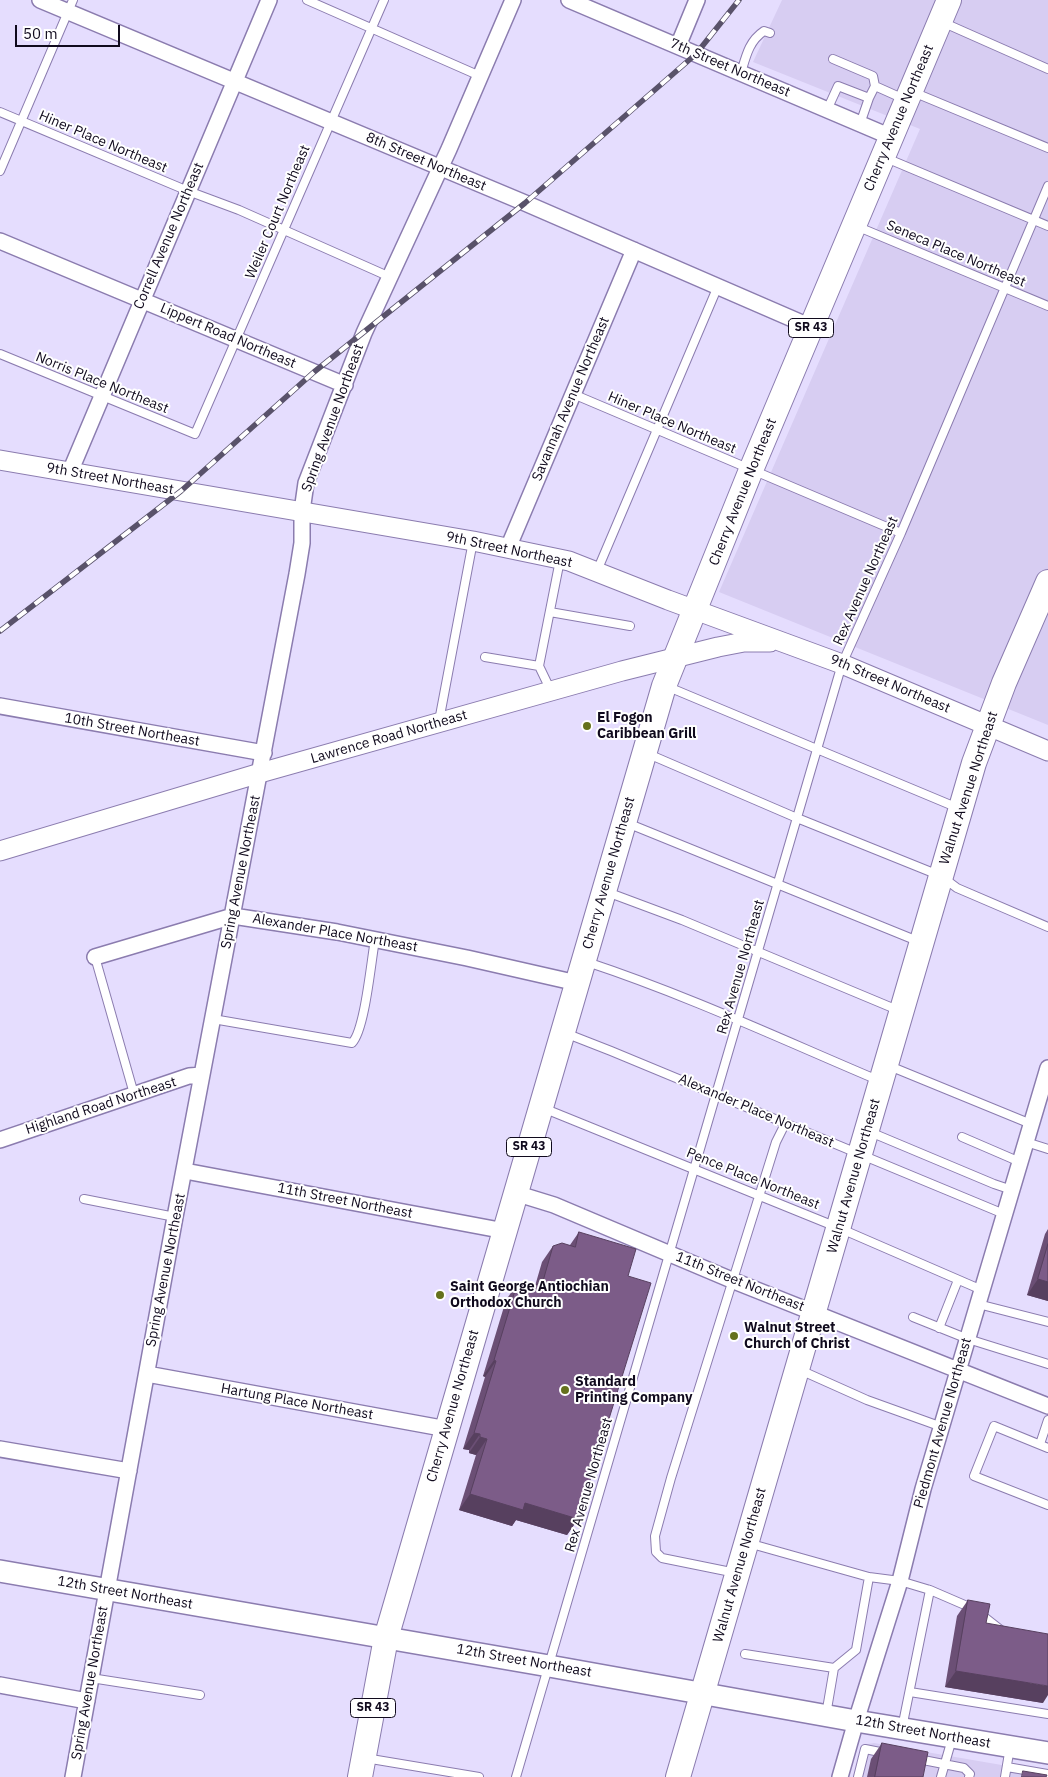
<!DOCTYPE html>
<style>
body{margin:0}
#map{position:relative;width:1048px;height:1777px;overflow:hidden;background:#e5ddfe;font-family:"IBM Plex Sans",sans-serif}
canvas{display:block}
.scale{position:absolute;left:15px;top:25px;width:105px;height:22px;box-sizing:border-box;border:2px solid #100a1d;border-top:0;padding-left:6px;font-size:15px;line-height:18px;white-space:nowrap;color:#100a1d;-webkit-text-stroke:4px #fff;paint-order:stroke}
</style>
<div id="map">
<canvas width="1048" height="1777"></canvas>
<div class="scale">50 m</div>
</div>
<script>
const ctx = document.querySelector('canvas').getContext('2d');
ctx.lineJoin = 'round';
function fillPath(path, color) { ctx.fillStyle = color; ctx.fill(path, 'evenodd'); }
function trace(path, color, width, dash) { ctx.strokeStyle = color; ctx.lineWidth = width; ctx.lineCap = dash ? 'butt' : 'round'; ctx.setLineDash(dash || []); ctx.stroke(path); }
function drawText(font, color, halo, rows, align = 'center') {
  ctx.font = font + ' "IBM Plex Sans",sans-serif'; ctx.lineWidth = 4; ctx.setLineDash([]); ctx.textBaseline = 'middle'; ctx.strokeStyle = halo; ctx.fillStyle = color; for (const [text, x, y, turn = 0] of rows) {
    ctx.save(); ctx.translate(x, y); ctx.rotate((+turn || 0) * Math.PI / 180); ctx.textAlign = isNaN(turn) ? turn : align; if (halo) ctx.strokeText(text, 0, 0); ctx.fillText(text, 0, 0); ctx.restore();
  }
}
fillPath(new Path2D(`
 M782 0H1048V725L719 592 920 129 753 62Z
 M874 1743 1048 1773V1777H853L862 1745Z`), '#d7cdf2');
const service = new Path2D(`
 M307 0 480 76
 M942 22 1048 69
 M833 59 873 76 875 86
 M741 73C746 56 749 41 764 31L770 33
 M913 92 1048 148
 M827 110 838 86 869 98 875 86 904 99
 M0 112 188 191 239 210 390 277
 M860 124 869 98
 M886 158 1048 226
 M0 171 73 0
 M856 226 1048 306
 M0 354 195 434 384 0
 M573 394 901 533
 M597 571 718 286
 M550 612 630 626
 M485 657 539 666
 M666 686 958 808
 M551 691 539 666 560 560
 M439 721 473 541
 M646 753 797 818 941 876 957 888 1048 927
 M627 823 920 942
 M607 892 682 920 900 1011
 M95 957 134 1094
 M587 962C687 995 783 1040 880 1081
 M213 1019 352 1043C365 1030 371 961 375 940
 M565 1033 611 1051 1004 1214
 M887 1065 1031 1124
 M543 1108 839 1228 982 1290
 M870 1132 994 1184 1012 1190
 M962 1137 1020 1162
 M1026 1142 1048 1149
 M84 1199 175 1217
 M978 1304 1048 1322
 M913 1317 968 1339 1048 1364
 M939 1328 958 1280
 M800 1370 867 1400 942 1427
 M1040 1444 1048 1420
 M1048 1448 994 1426 974 1476 1048 1505
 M748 1543 869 1577 900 1581 930 1590 902 1728
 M736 1573 662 1558 656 1552 655 1536 671 1478 776 1142 785 1124
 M930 1590 974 1609 1002 1631
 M745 1654 834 1668
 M91 1678 200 1695
 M910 1692 1048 1714
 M826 1715 834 1668 856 1650 869 1577
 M365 1758 479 1777
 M918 1759 964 1768 970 1774 969 1777
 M1007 1767 1048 1774
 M516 1777 842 664 901 533 1048 186
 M858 1777 865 1749 885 1753
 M941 1777 952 1739
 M1005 1777 1010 1747`);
const minor = new Path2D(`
 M40 0 525 203 811 327
 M569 0 891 137
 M678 46 697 0
 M0 241 345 385
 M70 472 269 0
 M508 548 634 250
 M0 706 264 753
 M95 957 233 916 337 932 467 958 577 983
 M0 1140 189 1076 202 1075
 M185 1171 505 1231
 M515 1193 554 1205 734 1281 1048 1406
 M147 1374 447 1429
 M0 1449 129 1471
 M0 1685 87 1701
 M73 1777 175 1217 297 574 302 543V511L306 483 364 333 449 149 513 0
 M840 1777 856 1721 900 1581 923 1489 1048 1068`);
const tertiary = new Path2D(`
 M0 460 473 541 569 561 668 600 842 664 1048 751
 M0 851 260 773 622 671 718 647 744 642H770`);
const secondary = new Path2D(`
 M0 1571 549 1666 856 1721 1048 1753`);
const primary = new Path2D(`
 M360 1777 386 1638 664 686 751 470 949 0
 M678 1777 974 763 1004 683 1048 582`);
trace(service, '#8b7caf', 10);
trace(minor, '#8b7caf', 18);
trace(tertiary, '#8b7caf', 21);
trace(secondary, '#8b7caf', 24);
trace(primary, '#8b7caf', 26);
trace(service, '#fff', 8);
trace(minor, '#fff', 15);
trace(tertiary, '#fff', 19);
trace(secondary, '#fff', 21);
trace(primary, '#fff', 24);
const rail = new Path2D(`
 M0 631 181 491 314 372 525 203 696 54 739 0`);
trace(rail, '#59526a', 5.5);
trace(rail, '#fff', 4, [11]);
fillPath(new Path2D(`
 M1048 1229V1301L1027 1295 1045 1234Z
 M579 1232 628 1276 578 1519 567 1535 516 1520 512 1526 459 1510 476 1455 469 1453V1450L463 1449 485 1377 483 1376 506 1300 517 1284 530 1288 535 1286 542 1262 553 1246 570 1245Z
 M968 1600 986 1623 1043 1703 945 1687 957 1616Z
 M882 1743 923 1777H867L871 1759Z`), '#6b4f75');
fillPath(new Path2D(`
 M1038 1279 1048 1282V1301L1027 1295Z
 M494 1360 496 1361 485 1377 483 1376Z
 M474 1433 480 1434 469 1450 463 1449Z
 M480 1437 487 1439 476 1455 469 1453Z
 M470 1494 525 1503 578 1519 567 1535 516 1520 512 1526 459 1510Z
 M956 1671 1048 1686V1695L1043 1703 945 1687Z`), '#57405f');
const building = new Path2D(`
 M579 1232 636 1249 628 1276 651 1283 578 1519 525 1503 523 1510 470 1494 487 1439 480 1437V1434L474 1433 496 1361 494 1360 517 1284 530 1288 543 1281 553 1246 562 1243 575 1247Z
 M1048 1244V1282L1038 1279Z
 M968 1600 990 1604 986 1623 1048 1634V1686L956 1671Z
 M882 1743 928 1752 923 1777H875Z
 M1023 1771 1047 1775 1046 1777H1022Z`);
fillPath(building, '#7c5c88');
trace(building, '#57405f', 1);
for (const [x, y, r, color] of [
 [587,726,5,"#65711c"],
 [440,1295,5,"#65711c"],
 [734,1336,5,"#65711c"],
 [565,1390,5,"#65711c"]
]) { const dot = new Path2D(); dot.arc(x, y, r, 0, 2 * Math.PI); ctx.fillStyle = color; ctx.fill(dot); trace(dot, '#fff', 2); }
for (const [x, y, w] of [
 [811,328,45],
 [529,1147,45],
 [373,1708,45]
]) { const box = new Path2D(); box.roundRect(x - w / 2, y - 9.5, w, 19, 4); ctx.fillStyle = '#fff'; ctx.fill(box); trace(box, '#100a1d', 1); }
drawText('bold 12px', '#100a1d', null, [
 ["SR 43",811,328],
 ["SR 43",529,1147],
 ["SR 43",373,1708]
]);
drawText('14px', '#100a1d', '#fff', [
 ["7th Street Northeast",730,68,23],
 ["Cherry Avenue Northeast",899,118,-67],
 ["Hiner Place Northeast",103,142,23],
 ["8th Street Northeast",426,162,23],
 ["Weiler Court Northeast",278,212,-67],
 ["Correll Avenue Northeast",169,236,-67],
 ["Seneca Place Northeast",956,254,23],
 ["Lippert Road Northeast",228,336,23],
 ["Norris Place Northeast",102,383,22],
 ["Savannah Avenue Northeast",571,399,-67],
 ["Spring Avenue Northeast",333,418,-70],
 ["Hiner Place Northeast",672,423,23],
 ["9th Street Northeast",110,479,10],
 ["Cherry Avenue Northeast",743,492,-68],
 ["9th Street Northeast",509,550,12],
 ["Rex Avenue Northeast",866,581,-66],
 ["9th Street Northeast",890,684,23],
 ["10th Street Northeast",132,730,10],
 ["Lawrence Road Northeast",389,737,-16],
 ["Walnut Avenue Northeast",969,788,-72],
 ["Spring Avenue Northeast",241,872,-79],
 ["Cherry Avenue Northeast",609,873,-74],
 ["Alexander Place Northeast",335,933,10],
 ["Rex Avenue Northeast",741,967,-74],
 ["Highland Road Northeast",101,1106,-18],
 ["Alexander Place Northeast",756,1111,23],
 ["Walnut Avenue Northeast",854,1176,-74],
 ["Pence Place Northeast",753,1179,22],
 ["11th Street Northeast",345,1201,11],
 ["Spring Avenue Northeast",166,1270,-79],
 ["11th Street Northeast",740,1282,22],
 ["Hartung Place Northeast",297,1402,10],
 ["Cherry Avenue Northeast",453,1406,-74],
 ["Piedmont Avenue Northeast",943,1423,-74],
 ["Rex Avenue Northeast",589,1485,-74],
 ["Walnut Avenue Northeast",740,1565,-74],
 ["12th Street Northeast",125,1593,10],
 ["12th Street Northeast",524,1661,10],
 ["Spring Avenue Northeast",90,1683,-80],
 ["12th Street Northeast",923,1732,10]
]);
drawText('bold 14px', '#100a1d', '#fff', [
 ["El Fogon",597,718],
 ["Caribbean Grill",597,734],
 ["Saint George Antiochian",450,1287],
 ["Orthodox Church",450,1303],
 ["Walnut Street",744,1328],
 ["Church of Christ",744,1344],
 ["Standard",575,1382],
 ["Printing Company",575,1398]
], 'left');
</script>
